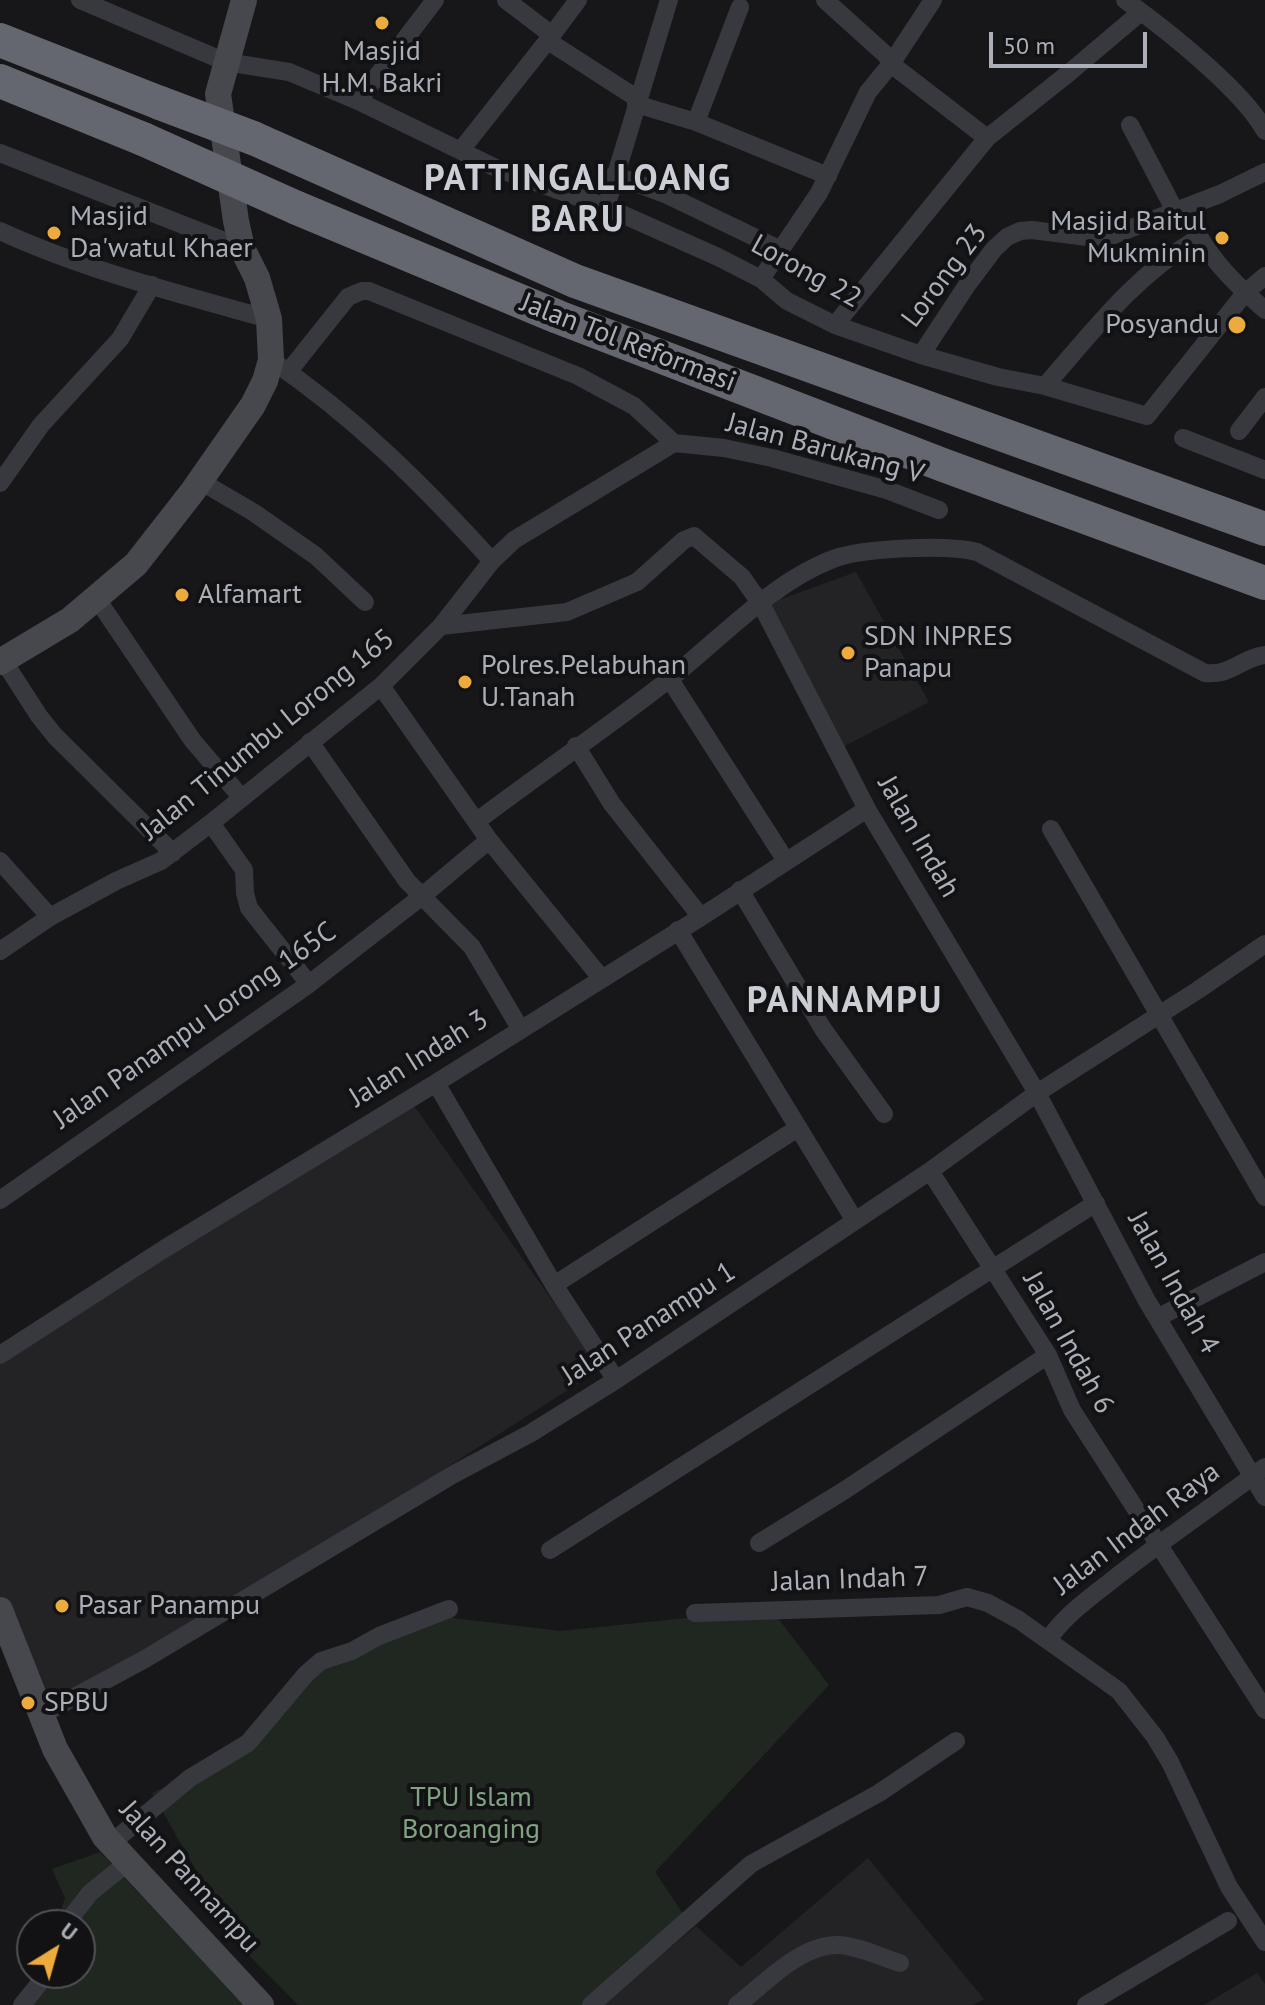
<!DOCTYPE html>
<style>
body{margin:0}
#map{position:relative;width:1265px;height:2005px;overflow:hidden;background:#171719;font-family:"PT Sans",sans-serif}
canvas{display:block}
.north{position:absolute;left:16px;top:1909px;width:80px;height:80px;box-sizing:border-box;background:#121214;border:2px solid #4f5156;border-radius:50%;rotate:37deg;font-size:22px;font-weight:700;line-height:32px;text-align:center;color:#aaafb8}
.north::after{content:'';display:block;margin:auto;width:28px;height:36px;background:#ecab3c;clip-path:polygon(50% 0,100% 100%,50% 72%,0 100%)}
.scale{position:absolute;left:989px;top:32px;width:158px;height:36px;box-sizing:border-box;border:4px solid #aaafb8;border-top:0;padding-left:10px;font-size:24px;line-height:28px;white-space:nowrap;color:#aaafb8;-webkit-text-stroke:6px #121214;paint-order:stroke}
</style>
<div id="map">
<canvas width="1265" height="2005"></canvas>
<div class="north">U</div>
<div class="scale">50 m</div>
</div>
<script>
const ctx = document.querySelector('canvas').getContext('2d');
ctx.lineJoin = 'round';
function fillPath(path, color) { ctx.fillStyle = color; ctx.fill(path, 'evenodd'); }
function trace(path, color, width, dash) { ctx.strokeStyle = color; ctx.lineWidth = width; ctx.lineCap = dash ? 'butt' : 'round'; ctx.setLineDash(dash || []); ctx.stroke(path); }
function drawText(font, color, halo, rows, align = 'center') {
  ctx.font = font + ' "PT Sans",sans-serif'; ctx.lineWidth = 8; ctx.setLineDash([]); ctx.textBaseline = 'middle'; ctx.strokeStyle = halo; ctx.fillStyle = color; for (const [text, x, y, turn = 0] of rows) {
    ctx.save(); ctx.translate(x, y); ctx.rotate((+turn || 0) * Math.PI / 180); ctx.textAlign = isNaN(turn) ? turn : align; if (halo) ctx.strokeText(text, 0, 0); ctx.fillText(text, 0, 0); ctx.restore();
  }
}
fillPath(new Path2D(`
 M856 572 929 702 841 748 770 603Z
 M410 1100 601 1369 54 1718 0 1599V1356Z
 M868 1858 984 1999 973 2005H602L696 1926 741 1967Z
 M1257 1973 1265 1984V2005H1204Z`), '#232326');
fillPath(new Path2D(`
 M771 1609 829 1685 655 1872 684 1915 584 2005H298L238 1944 152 1793 256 1743 319 1664 445 1617 561 1631Z
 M100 1852 244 2005H29L45 1973H80V1925H56L65 1898 52 1869Z`), '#1f2720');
trace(new Path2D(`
 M80 0 226 62 289 72 358 101 498 169 606 207 718 257 761 279 787 301 835 325 921 355 998 377 1045 386 1147 416 1245 293 1265 276
 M506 0 552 35 578 0
 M825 0 886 55 891 64 987 138
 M1125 0C1164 28 1243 90 1265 131
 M548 41 638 99
 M358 101 435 0
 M636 104 696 122 828 176
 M696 122 740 7
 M1130 125 1175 211
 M461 150 552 35
 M0 153 242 248
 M614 175 665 194 779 249
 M606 207 669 0
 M1183 208C1205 253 1228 278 1265 310
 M0 231C85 270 179 294 269 319
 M761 279 819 193 868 92 891 64 933 0
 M835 325 987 138 1070 72 1141 12
 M921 355 967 285 994 249 1007 237 1020 231 1032 230 1103 239 1220 194 1265 172
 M289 371 348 297 362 291H369L578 376 634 406 674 443
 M1045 386C1095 329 1132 278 1198 238
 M1239 431 1265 397
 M1183 438 1265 470
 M200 481 253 512 316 556 365 602
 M0 483 41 425 120 339 152 285
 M492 561 514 540 674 443 724 448 772 458 887 490 939 510
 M97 599 193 741 241 797
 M441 626 567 612 637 582 684 540 694 536 742 577 761 604 867 809 1037 1093 1147 1301 1265 1497
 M3 660 39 716 55 736 173 853
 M669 678 786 861
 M381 686 489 840 602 979
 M310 742 407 881 472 947 521 1030
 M576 746 612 804 701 917
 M477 821C541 773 608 727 672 677 722 637 773 582 833 559 862 548 947 544 977 552L1205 673C1231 676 1241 658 1265 655
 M211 823 244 870 245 893 249 908 309 984
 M1051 829 1265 1197
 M0 861 50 917
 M740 890 823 1029 884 1114
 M678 930 855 1221
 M0 951 50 917 116 881 161 861 211 823 381 686 441 626 492 561C424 486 355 417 271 360
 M436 1083 554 1285 616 1380
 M930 1171 1048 1355 1072 1410 1265 1710
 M0 1200 309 984 421 897 489 840
 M554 1285 798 1128
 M1157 1318 1265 1262
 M0 1355 164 1249 436 1083 701 917 867 809
 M759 1543 845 1490 1048 1355
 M550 1550 1096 1203
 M695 1613 939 1605 967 1597 988 1603 1019 1620 1119 1691 1155 1737 1170 1762 1229 1887 1265 1942
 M1048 1640C1064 1616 1088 1599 1111 1581 1161 1541 1214 1506 1265 1467
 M41 1715 145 1659 454 1474 531 1433 616 1380 930 1171 1037 1093 1198 990 1265 944
 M110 1844 190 1778 248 1743 306 1674 321 1661 352 1651 379 1636 449 1609
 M65 1925 90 1893 127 1863
 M22 2005 38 1985 43 1973
 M591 2005 751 1864 879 1793 956 1741
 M737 2005C766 1983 800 1944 839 1945 858 1946 881 1957 900 1963
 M1086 2005 1228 1921`), '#38393e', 18);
trace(new Path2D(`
 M0 662 70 620 136 564 193 491 253 405 265 381 271 360 269 319 257 278 242 248 236 221 218 94 244 0
 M0 1610 55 1749 105 1837 261 2005`), '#46484e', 26);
trace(new Path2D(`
 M0 40 160 103
 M0 81 143 139
 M253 138 575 281 1265 529
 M297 208 558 317 943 465 1265 583`), '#64676f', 34);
trace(new Path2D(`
 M160 103 253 138
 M143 139 297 208`), '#64676f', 34);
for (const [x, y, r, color] of [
 [382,23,8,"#ecab3c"],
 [54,233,8,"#ecab3c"],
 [1222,238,8,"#ecab3c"],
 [1237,325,10,"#ecab3c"],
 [182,595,8,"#ecab3c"],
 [848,653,8,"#ecab3c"],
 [465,682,8,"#ecab3c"],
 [62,1606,8,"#ecab3c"],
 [28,1703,8,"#ecab3c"]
]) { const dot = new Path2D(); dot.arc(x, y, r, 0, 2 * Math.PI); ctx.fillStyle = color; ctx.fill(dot); trace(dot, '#121214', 3); }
drawText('28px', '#aaafb8', '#121214', [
 ["Masjid",382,52,"center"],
 ["H.M. Bakri",382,84,"center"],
 ["Masjid",70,217],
 ["Da'watul Khaer",70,249],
 ["Masjid Baitul",1206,222,"right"],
 ["Mukminin",1206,254,"right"],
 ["Posyandu",1219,325,"right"],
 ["Alfamart",198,595],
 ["SDN INPRES",864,637],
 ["Panapu",864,669],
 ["Polres.Pelabuhan",481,666],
 ["U.Tanah",481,698],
 ["Pasar Panampu",78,1606],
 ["SPBU",44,1703]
], 'left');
drawText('28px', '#aaafb8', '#121214', [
 ["Lorong 22",806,272,29],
 ["Lorong 23",945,276,-53],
 ["Jalan Tol Reformasi",628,343,21],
 ["Jalan Barukang V",825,449,15],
 ["Jalan Tinumbu Lorong 165",268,735,-39],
 ["Jalan Indah",918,837,60],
 ["Jalan Panampu Lorong 165C",195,1026,-35],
 ["Jalan Indah 3",419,1059,-32],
 ["Jalan Indah 4",1173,1283,61],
 ["Jalan Panampu 1",649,1324,-33],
 ["Jalan Indah 6",1068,1343,61],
 ["Jalan Indah Raya",1137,1529,-37],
 ["Jalan Indah 7",850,1580,-2],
 ["Jalan Pannampu",189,1877,48]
]);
drawText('28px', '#81a382', '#121214', [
 ["TPU Islam",471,1798],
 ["Boroanging",471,1830]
]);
ctx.letterSpacing = '2px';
drawText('bold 36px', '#cbced5', '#121214', [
 ["PATTINGALLOANG",578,180],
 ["BARU",578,221],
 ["PANNAMPU",845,1002]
]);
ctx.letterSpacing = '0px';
</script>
